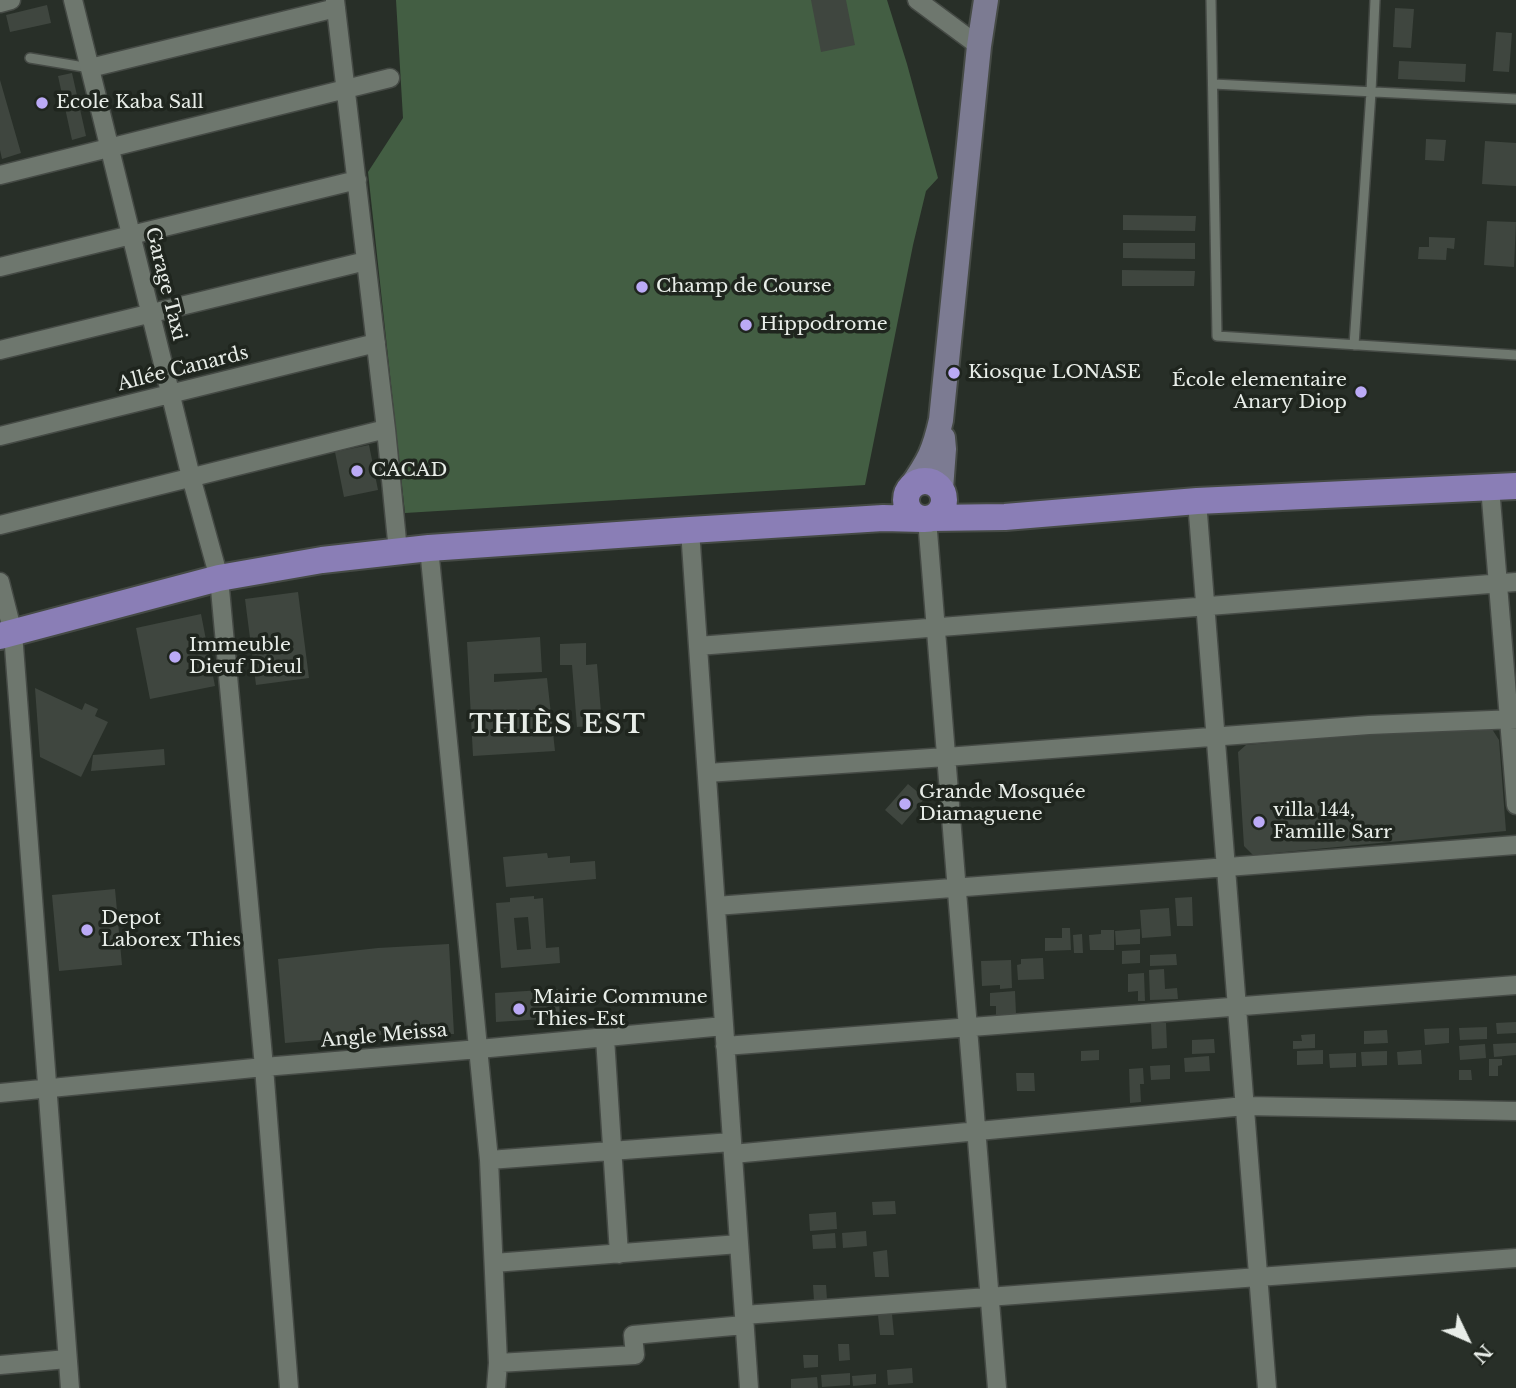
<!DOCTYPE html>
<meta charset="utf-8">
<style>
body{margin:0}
#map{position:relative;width:1516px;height:1388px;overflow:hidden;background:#282f28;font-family:"Libre Baskerville",serif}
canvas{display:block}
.north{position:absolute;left:1432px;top:1304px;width:70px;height:70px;-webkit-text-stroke:5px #1f251e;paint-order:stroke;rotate:134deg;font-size:19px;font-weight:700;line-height:28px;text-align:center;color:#e8ede8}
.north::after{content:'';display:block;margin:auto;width:24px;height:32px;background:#e8ede8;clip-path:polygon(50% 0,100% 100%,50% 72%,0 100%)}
</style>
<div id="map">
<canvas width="1516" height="1388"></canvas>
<div class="north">N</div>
</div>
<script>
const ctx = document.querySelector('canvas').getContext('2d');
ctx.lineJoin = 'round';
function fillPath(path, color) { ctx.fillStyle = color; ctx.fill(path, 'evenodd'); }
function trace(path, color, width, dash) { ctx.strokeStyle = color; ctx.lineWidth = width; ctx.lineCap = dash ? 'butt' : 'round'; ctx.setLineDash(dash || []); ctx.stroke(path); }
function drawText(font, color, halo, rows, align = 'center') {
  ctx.font = font + ' "Libre Baskerville",serif'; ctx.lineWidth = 7; ctx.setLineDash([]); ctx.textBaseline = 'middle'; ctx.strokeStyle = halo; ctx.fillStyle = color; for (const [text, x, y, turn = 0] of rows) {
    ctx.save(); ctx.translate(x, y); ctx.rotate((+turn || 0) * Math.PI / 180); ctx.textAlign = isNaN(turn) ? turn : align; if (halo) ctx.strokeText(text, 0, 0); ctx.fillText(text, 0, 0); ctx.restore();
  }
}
fillPath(new Path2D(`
 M396 0H887L907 64 938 178 926 191 913 245 865 485 405 513 368 172 403 118Z`), '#435e43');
fillPath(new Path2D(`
 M811 0H846L855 45 821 52Z
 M47 5 51 23 10 32 6 15Z
 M1395 8 1414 9 1411 48 1393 47Z
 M1496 32 1512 33 1509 72 1493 71Z
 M1399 61 1466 64 1465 82 1398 79Z
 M72 73 86 136 72 140 58 76Z
 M0 80 21 153 2 159 0 150Z
 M1426 139 1446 140 1444 161 1425 160Z
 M1485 141 1516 143V186L1482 184Z
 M1123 215 1196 216 1195 231 1123 230Z
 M1487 221 1516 222 1514 267 1484 265Z
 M1429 237 1455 238 1454 249 1447 248 1446 260 1418 259 1419 247H1429Z
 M1123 243H1195V259L1123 258Z
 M1122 270 1195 271 1194 286H1122Z
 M369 445 378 490 344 497 335 452Z
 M298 592 309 678 256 685 245 599Z
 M201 614 215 686 150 699 136 628Z
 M540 637 542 672 494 674V682L547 678 555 751 473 756 467 642Z
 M586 643V665L597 664 602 725 577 727 572 665H560V644Z
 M35 688 82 710 85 703 98 709 95 716 108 722 81 777 40 757Z
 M1433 728 1492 729 1499 740 1506 831 1253 855 1244 846 1238 752 1246 745Z
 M164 749 165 765 91 771 93 755Z
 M908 784 925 798 902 825 885 810Z
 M547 853 548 858 570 856V863L595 861 596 879 506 887 503 857Z
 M115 889 122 965 59 971 52 895Z
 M534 896V899L543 898 546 948 559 947 560 963 501 968 496 903 510 902V898ZM528 917 531 949 517 950 514 918Z
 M1192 897 1193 926H1177L1175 898Z
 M1169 908 1171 936 1142 938 1140 910Z
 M1062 928H1070L1071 950 1045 951V938H1062Z
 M1140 929V944L1116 945 1115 931Z
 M1101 930H1114V950H1090L1089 935 1101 934Z
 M1082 934 1083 953H1074L1073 935Z
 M449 944 454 1034 382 1035 285 1043 278 959 378 948Z
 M1140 950V963L1122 964V951Z
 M1176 954 1177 965 1150 966V955Z
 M1043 958 1044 979 1018 980 1017 965 1021 964V959Z
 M1011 960 1012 988 1000 989V985L982 986 981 961Z
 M1164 969 1165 989 1177 988 1178 999 1150 1000 1149 970Z
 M1144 973 1145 1001H1138V991L1128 992V974Z
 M558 989 560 1018 496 1022 495 993Z
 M1015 991 1016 1014 996 1015V1006H990V993Z
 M1516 1022V1033L1497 1034 1496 1023Z
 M1151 1023H1166L1167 1048 1152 1049Z
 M1487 1027V1039L1460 1040 1459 1028Z
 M1449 1028V1043L1425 1045 1424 1029Z
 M1387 1030 1388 1043 1364 1044V1031Z
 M1315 1034V1048L1293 1049V1041H1302L1301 1035Z
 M1214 1039 1215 1053 1192 1054V1040Z
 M1516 1043V1055L1494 1057 1493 1044Z
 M1485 1044 1486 1058 1460 1060 1459 1046Z
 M1099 1050V1060L1081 1061V1051Z
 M1323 1050V1064L1297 1065V1051Z
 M1421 1050 1422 1064 1398 1065 1397 1052Z
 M1387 1051V1065L1362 1066 1361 1052Z
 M1356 1053V1067L1330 1068 1329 1054Z
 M1209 1056 1210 1071 1185 1072 1184 1058Z
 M1489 1059H1502V1065L1498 1066V1076H1489Z
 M1170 1065V1079L1151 1080 1150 1066Z
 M1143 1068 1144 1084H1140L1141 1102 1130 1103 1129 1069Z
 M1459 1070H1471L1472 1080H1459Z
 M1016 1073H1034L1035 1091H1017Z
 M895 1201 896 1214 873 1215 872 1202Z
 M836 1212 837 1229 810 1231 809 1214Z
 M866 1231 867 1246 843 1248 842 1233Z
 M835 1233 836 1248 813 1249 812 1235Z
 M887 1250 889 1277H875L873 1252Z
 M813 1285H826L827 1300 814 1301Z
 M892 1314 894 1335H880L878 1315Z
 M838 1344H849L850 1360 839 1361Z
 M803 1355H818V1367L804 1368Z
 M912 1368 913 1383 888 1385 887 1370Z
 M850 1373V1385L822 1387 821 1375Z
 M876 1374V1384L853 1386 852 1376Z
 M817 1377 818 1388H791V1379Z`), '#3f463f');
const lane = new Path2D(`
 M1211 0 1217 336 1516 355
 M30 58 90 68
 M1213 84 1516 99
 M1354 345 1371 92 1375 0`);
const street = new Path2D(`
 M73 0 191 477 219 578 264 1067 289 1388
 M335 0 386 429 398 551
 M917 0 979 46
 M0 3 11 0
 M90 68 336 8
 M0 175 390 78
 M0 267 357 180
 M0 350 366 261
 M0 436 376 343
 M1490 487 1516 805
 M1197 501 1267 1388
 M927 519 997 1388
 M0 525 386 429
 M690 530 749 1388
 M429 548 489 1160 498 1363 496 1388
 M0 582 13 633 70 1388
 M698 646 1516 582
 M707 773 946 757 1369 725 1516 719
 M716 906 1516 845
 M605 1038 619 1254
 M725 1046 1516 985
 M0 1093 264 1067 479 1049 724 1026
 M733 1154 1245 1106 1516 1111
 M489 1160 732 1142
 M494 1263 739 1244
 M744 1315 1516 1258
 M498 1363 635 1355 633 1335 744 1325
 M0 1365 67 1359`);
const secondary = new Path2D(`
 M910 488C929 461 934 451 941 420L979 46 986 0
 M941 489 944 449 943 438`);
const primary = new Path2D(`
 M906 500a19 19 0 1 1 38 0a19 19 0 1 1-38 0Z
 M931 518 1005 517 1197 501 1516 486
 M0 636 219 578 322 560 429 548 690 530 883 518 923 519`);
trace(lane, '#454a45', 12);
trace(street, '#454a45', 21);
trace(secondary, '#454a45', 28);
trace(primary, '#454a45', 30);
trace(lane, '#6e776e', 9);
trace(street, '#6e776e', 18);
trace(secondary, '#7c7b92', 24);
trace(primary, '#8a7eb6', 26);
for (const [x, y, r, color] of [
 [42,103,7,"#bbaaf6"],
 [642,287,7,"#bbaaf6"],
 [746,325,7,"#bbaaf6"],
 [954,373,7,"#bbaaf6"],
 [1361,392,7,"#bbaaf6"],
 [357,471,7,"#bbaaf6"],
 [175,657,7,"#bbaaf6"],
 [905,804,7,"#bbaaf6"],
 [1259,822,7,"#bbaaf6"],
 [87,930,7,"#bbaaf6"],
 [519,1009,7,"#bbaaf6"]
]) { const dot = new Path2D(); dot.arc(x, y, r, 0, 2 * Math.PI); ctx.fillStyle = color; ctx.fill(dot); trace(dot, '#1f251e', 2.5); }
drawText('19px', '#e8ede8', '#1f251e', [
 ["Ecole Kaba Sall",56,103],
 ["Champ de Course",656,287],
 ["Hippodrome",760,325],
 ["Kiosque LONASE",968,373],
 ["École elementaire",1347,381,"right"],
 ["Anary Diop",1347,403,"right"],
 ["CACAD",371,471],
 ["Immeuble",189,646],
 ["Dieuf Dieul",189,668],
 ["Grande Mosquée",919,793],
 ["Diamaguene",919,815],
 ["villa 144,",1273,811],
 ["Famille Sarr",1273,833],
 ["Depot",101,919],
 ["Laborex Thies",101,941],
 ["Mairie Commune",533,998],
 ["Thies-Est",533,1020]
], 'left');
drawText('19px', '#e8ede8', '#1f251e', [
 ["Garage Taxi",165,284,76],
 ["Allée Canards",183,369,-14],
 ["Angle Meissa",384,1036,-5]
]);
ctx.letterSpacing = '2px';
drawText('bold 26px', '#e8ede8', '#1f251e', [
 ["THIÈS EST",558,726]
]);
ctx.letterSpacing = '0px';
</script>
